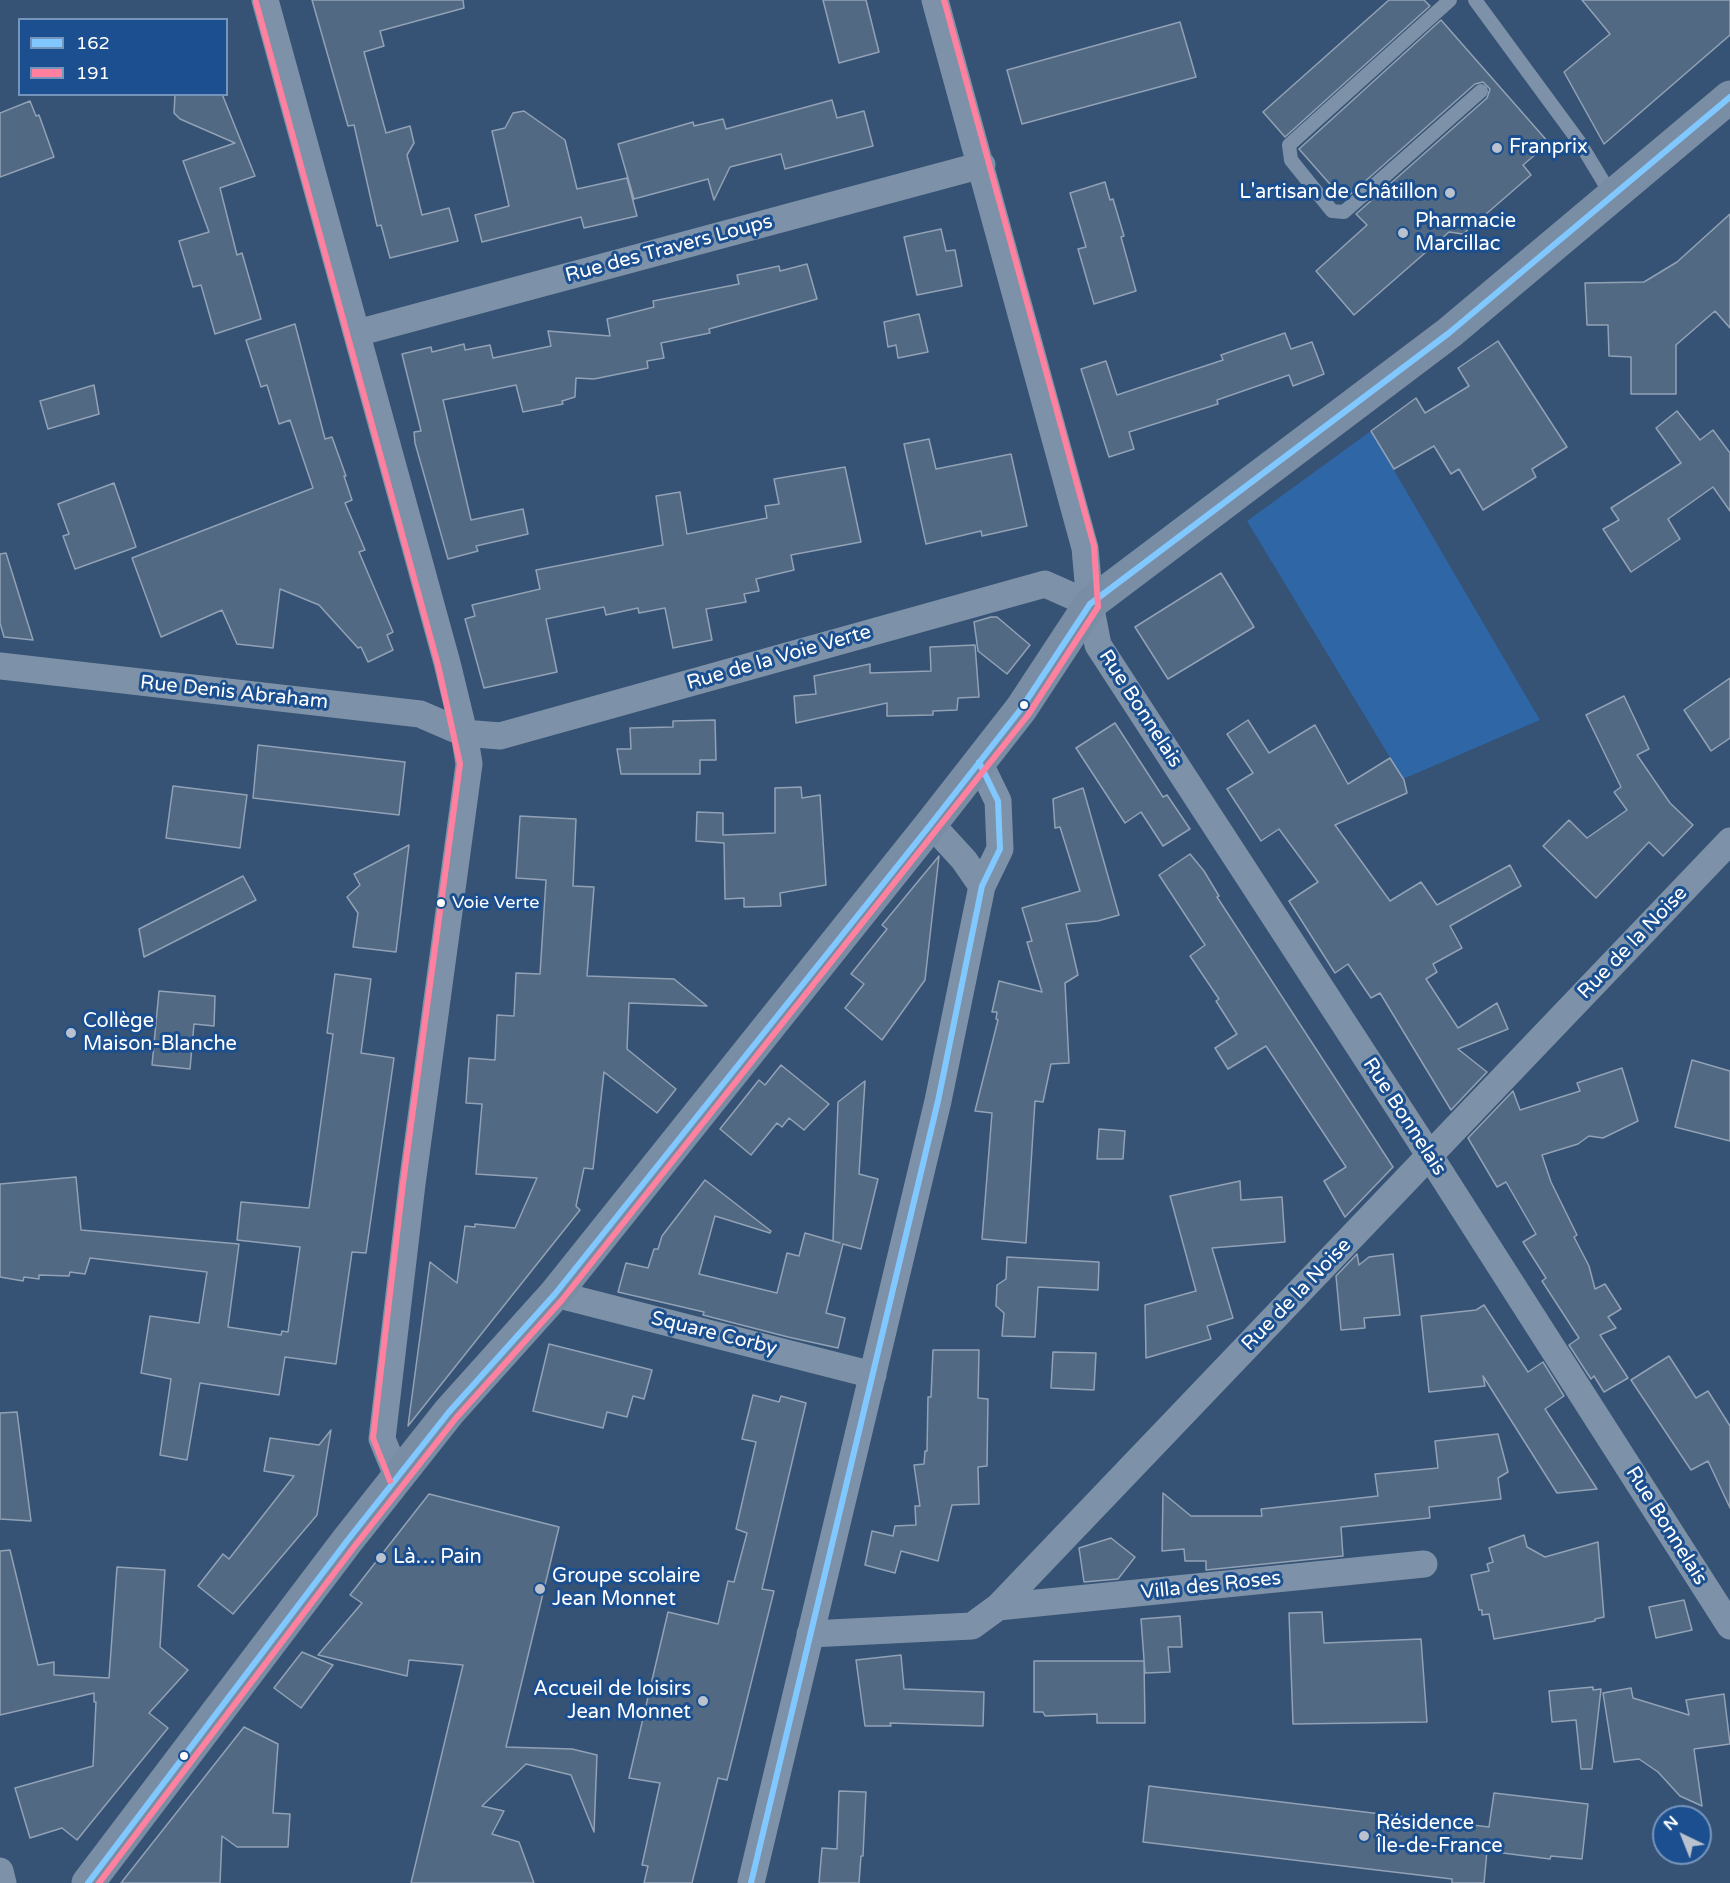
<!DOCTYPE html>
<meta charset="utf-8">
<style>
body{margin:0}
#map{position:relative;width:1730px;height:1883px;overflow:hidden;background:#365274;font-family:"Varela Round",sans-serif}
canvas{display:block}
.legend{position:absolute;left:18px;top:18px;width:210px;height:78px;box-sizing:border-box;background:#1b4f8f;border:2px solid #7695bc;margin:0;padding:8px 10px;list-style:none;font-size:18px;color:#fff}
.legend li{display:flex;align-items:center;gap:12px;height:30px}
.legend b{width:30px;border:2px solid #7695bc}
.north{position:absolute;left:1652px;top:1805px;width:60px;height:60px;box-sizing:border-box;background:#1b4f8f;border:2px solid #7695bc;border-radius:50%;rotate:317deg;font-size:16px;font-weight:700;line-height:24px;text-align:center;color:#fff}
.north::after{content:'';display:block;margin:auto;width:21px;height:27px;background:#b9c2ce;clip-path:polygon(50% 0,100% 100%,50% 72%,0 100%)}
</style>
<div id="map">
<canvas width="1730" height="1883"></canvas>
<ul class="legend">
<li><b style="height:8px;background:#80c8ff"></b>162</li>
<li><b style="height:8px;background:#ff809f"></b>191</li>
</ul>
<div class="north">N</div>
</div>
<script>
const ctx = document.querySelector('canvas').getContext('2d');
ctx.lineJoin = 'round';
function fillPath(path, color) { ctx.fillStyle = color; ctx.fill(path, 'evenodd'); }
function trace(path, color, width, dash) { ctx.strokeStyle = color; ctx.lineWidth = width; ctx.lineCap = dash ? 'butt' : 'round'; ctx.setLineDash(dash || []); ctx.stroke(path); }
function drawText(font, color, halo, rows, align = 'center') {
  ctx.font = font + ' "Varela Round",sans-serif'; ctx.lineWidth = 6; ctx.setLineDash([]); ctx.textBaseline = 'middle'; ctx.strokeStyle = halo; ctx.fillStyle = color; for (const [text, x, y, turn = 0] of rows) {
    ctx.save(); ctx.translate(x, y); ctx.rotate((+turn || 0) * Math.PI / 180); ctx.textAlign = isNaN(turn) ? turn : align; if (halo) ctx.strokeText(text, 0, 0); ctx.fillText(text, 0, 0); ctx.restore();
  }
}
fillPath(new Path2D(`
 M1371 431 1540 720 1403 779 1247 521Z`), '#2f66a5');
const building = new Path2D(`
 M312 0H463L464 8 380 31 384 46 364 52 386 133 410 126 414 143 407 155 422 215 449 208 458 241 390 258 381 225 377 226 354 125 348 126Z
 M823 0H866L879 52 839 63Z
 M1389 0H1424L1430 6 1285 137 1263 112Z
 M1582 0H1730V35L1604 144 1564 72 1610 34Z
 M1441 20 1549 143 1523 165 1531 175 1463 234 1449 232 1354 315 1316 271 1367 225 1356 214 1487 98 1490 89 1483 82 1475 84 1344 200 1299 149Z
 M1180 22 1196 77 1022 124 1007 70Z
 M175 94H222L255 176 220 188 237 255 242 253 261 319 215 334 201 285 193 287 179 241 209 232 183 161 235 143 180 119 174 113Z
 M832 100 837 118 864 111 873 146 785 169 781 154 730 167 714 200 708 179 634 199 618 144 693 122 694 126 723 119 726 129Z
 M30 101 36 116 39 115 54 157 0 177V113Z
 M524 111 565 140 577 189 627 178 637 216 584 228 581 217 482 242 475 215 509 206 492 131 505 128 513 113Z
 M1105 182 1110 200 1113 199 1124 236 1121 237 1136 291 1094 304 1078 249 1086 247 1070 193Z
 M1730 214V328L1715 311 1676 345V394H1631V357L1609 356 1608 325H1587L1585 283 1644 282 1677 262Z
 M941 229 946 251 955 250 962 286 917 295 904 237Z
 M807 264 817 299 709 329 710 333 661 343 664 358 647 361 648 368 594 379 576 378 575 397 562 401 563 404 523 412 516 385 443 400 471 520 523 509 528 534 476 546 478 551 448 559 415 443 414 432 421 431 402 354 431 347 432 352 464 344 465 350 490 345 493 358 551 346 548 331 610 336 607 319 654 307 653 301 739 284 737 275 779 266 780 271Z
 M919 314 928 352 898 358 896 345 888 347 884 322Z
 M295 324 325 439 332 437 346 476H344L352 500 345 503 365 550 359 552 393 632 387 635 393 650 368 662 361 647 358 648 319 605 280 589 273 648 237 644 222 610 161 637 132 558 313 488 290 420 279 424 267 385 261 387 246 340Z
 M1285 333 1291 349 1312 342 1324 374 1293 386 1289 375 1217 400 1218 404 1129 432 1134 449 1109 457 1081 369 1106 361 1117 395 1223 360 1221 355Z
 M1498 341 1567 447 1532 469 1536 477 1483 510 1459 469 1451 474 1434 446 1394 469 1371 431 1416 398 1425 413 1469 386 1458 368Z
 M94 385 99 414 48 429 40 401Z
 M1677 411 1700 440 1713 430 1730 453V511L1713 487 1668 519 1680 539 1631 572 1603 529 1619 520 1611 508 1681 463 1656 428Z
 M929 439 936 469 1011 454 1027 526 982 536 981 531 926 544 904 444Z
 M845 467 861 542 791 555 794 570 756 579 759 591 744 594 746 602 706 609 712 640 673 648 665 608 639 613 638 608 606 615 604 607 546 619 557 672 484 688 465 619 475 616 472 605 540 589 536 570 663 545 656 496 680 492 687 534 767 518 765 506 779 504 774 479Z
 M114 483 136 547 75 569 63 536 69 534 58 504Z
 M6 553 33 640 4 637 0 623V554Z
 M1221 573 1254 627 1168 679 1135 627Z
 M991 617H997L1030 645 1007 674 978 651 974 622Z
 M975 645 979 697 958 698 957 710 933 711V715L887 716V703L796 723 794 696 816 694 814 676 870 664V673L931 671 930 647Z
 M1730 678V738L1711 751 1684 710Z
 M1624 696 1649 749 1637 755 1670 803 1693 825 1663 856 1649 842 1596 898 1543 846 1569 820 1587 838 1627 810 1614 792 1621 787 1586 715Z
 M715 720 716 760H700V774H621L617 749H631L630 728 673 727V721Z
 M1248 720 1269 753 1315 725 1348 784 1390 758 1404 780 1407 793 1335 825 1390 901 1421 882 1437 905 1510 865 1521 886 1450 926 1462 948 1433 964 1437 972 1426 979 1458 1028 1497 1003 1508 1029 1458 1049 1487 1072 1451 1110 1380 993 1371 998 1348 964 1335 973 1289 901 1318 882 1279 829 1261 841 1227 789 1253 773 1227 734Z
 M1115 723 1163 797 1167 795 1190 829 1163 846 1141 812 1125 823 1076 748Z
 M258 745 405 762 399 815 253 798Z
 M173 786 247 795 240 848 166 838Z
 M801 787 802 798 820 795 826 885 780 893 781 906 744 907V898L725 899 724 843 696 841 697 812 723 813V835L775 833V788Z
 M1083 788 1119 915 1098 921 1066 924 1078 975 1065 983 1069 1063 1051 1064 1043 1102 1035 1101 1026 1243 982 1239 992 1113 975 1111 998 1020 996 1019 997 1012H992L999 981 1042 992 1027 942 1032 941 1022 908 1080 891 1060 827 1055 828 1053 799Z
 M520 816 576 819 573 886 594 887 587 976 674 979 707 1006 629 1003 627 1049 676 1089 657 1113 604 1072 593 1169 584 1168 576 1206 580 1210 408 1426 430 1262 457 1283 465 1226 475 1227V1224L515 1228 537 1178 476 1174 482 1104 466 1103 469 1058 495 1060 497 1015 514 1016 516 973 540 974 546 880 516 878Z
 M409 845 396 952 353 947 358 913 347 897 360 885 354 874Z
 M1190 854 1204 871 1219 896 1217 897 1393 1167 1345 1217 1324 1181 1346 1167 1266 1046 1228 1069 1215 1048 1237 1034 1216 1001 1219 999 1190 956 1205 945 1159 875Z
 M939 856 925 980 882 1040 845 1008 864 984 851 974 887 929 882 925Z
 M243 876 256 900 144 957 139 929Z
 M335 974 371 979 361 1053 394 1058 366 1253 352 1252 336 1364 285 1357 279 1395 200 1383 187 1460 160 1455 171 1379 141 1373 150 1316 199 1323 207 1272 90 1258 85 1274 70 1272 69 1276 39 1275V1279L24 1277 23 1281 0 1277V1184L76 1177 81 1230 239 1244 228 1327 281 1335 282 1331 288 1332 300 1247 237 1240 241 1202 309 1208 333 1034 327 1033Z
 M159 991 215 996 214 1026 194 1024 190 1069 152 1065Z
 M1692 1060 1730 1071V1141L1675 1127Z
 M781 1065 829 1104 804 1130 789 1118 782 1127 777 1123 751 1155 720 1129 759 1080 765 1085Z
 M1622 1068 1638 1121 1603 1138 1589 1136 1578 1144 1542 1155 1551 1182 1577 1235 1574 1237 1589 1266 1595 1289 1605 1284 1621 1309 1608 1317 1616 1328 1600 1335 1628 1378 1604 1392 1594 1376 1591 1379 1569 1345 1579 1338 1542 1281 1546 1278 1523 1242 1536 1234 1506 1182 1497 1187 1468 1138 1513 1091 1520 1110 1580 1091 1577 1083Z
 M865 1081 859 1174 878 1179 861 1249 843 1244 826 1313 845 1318 838 1348 788 1337 703 1315 704 1312 618 1292 626 1263 648 1268 654 1249H658L662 1236 705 1180 771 1231 770 1233 715 1216 699 1274 777 1293 787 1253 799 1256 805 1233 840 1243 833 1241 838 1102Z
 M1099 1129 1125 1131 1123 1159H1097Z
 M1240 1181 1241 1200 1282 1197 1285 1242 1212 1248 1233 1318 1207 1326 1211 1339 1146 1358 1145 1305 1196 1291 1170 1196Z
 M1357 1254 1359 1265 1369 1257 1393 1254 1400 1315 1364 1318 1365 1328 1341 1330 1336 1276Z
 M1007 1257 1099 1262 1098 1290 1038 1287 1035 1337 1002 1336 1004 1313 996 1306 997 1285 1006 1279Z
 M1484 1305 1528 1372 1543 1362 1564 1396 1545 1409 1597 1489 1557 1493 1483 1376 1485 1386 1429 1392 1421 1316 1476 1310Z
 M549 1344 652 1370 644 1399 633 1396 627 1417 607 1412 603 1428 533 1411Z
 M933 1350H979L978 1398 988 1399 987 1466 978 1467 979 1504 952 1505 938 1561 901 1551 895 1573 865 1565 872 1531 893 1536 895 1526 916 1525 915 1506H920L914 1465 924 1464 925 1451H927L928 1397H931Z
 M1053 1352 1096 1353 1094 1390 1051 1388Z
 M1669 1356 1696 1398 1708 1391 1730 1426V1508L1708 1461 1691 1470 1631 1380Z
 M753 1395 779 1402 781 1396 806 1403 762 1589 774 1591 727 1780 718 1778 692 1883H644L648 1866 642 1865 660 1783 629 1778 668 1612 718 1624 728 1581 734 1582 747 1533 736 1529 756 1442 742 1439Z
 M17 1412 31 1521 0 1519V1413Z
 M331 1430 317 1515 233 1614 198 1586 223 1554 229 1559 294 1476 264 1471 270 1438 319 1445Z
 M1498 1434 1508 1472 1498 1478 1501 1499 1429 1507 1430 1518 1341 1527 1343 1556 1206 1570V1561H1185L1184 1549 1162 1551 1163 1493 1191 1516H1262L1261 1509 1378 1496 1375 1474 1438 1468 1435 1441Z
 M429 1494 559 1527 506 1747 572 1749 597 1755 594 1832 571 1775 526 1764 482 1806 504 1811 492 1834 519 1842 534 1883H411L463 1665 409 1660 407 1676 318 1655 362 1603 350 1595Z
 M1524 1535 1527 1547 1545 1557 1598 1542 1604 1617 1595 1619V1621L1494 1639 1489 1614 1482 1615V1610H1479L1471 1575 1489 1571 1487 1564 1493 1562 1489 1548Z
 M1111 1538 1135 1557 1118 1579 1084 1582 1079 1548Z
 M10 1550 38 1665 54 1662V1675L109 1678 117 1567 165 1570 160 1647 188 1670 149 1713 168 1728 77 1840 62 1828 30 1838 15 1788 93 1766 96 1702H94V1693L0 1715V1551Z
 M1684 1600 1692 1630 1656 1638 1649 1607Z
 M1322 1612 1324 1643 1421 1639 1427 1722 1293 1724 1289 1613Z
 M1180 1616 1182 1647H1168L1170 1672 1145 1673 1141 1619Z
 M302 1652 333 1665 301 1708 274 1688Z
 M901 1655 904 1689 984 1692 983 1726 890 1723 891 1726H865L856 1660Z
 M1034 1661H1144L1145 1723H1097V1714L1045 1716 1043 1712H1034Z
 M1593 1687V1690L1601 1689 1592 1769H1581L1576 1720 1552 1722 1549 1691Z
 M1631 1688 1633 1698 1689 1715 1686 1700 1724 1694 1730 1744 1694 1749 1702 1806 1680 1796 1658 1772 1639 1759 1614 1762 1603 1693Z
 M244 1727 278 1744 273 1813 290 1814 288 1847H237L222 1836 220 1883H121Z
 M1149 1786 1489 1827 1494 1793 1588 1804 1582 1859 1551 1856 1550 1859 1487 1851 1484 1883H1452V1879L1143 1842Z
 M839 1791 866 1792 863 1856H861L859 1883H819L822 1848 837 1849Z`);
fillPath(building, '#526984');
trace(building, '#92a2b6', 1.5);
trace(new Path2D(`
 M1450 0 1289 145 1291 160 1332 211 1344 212 1481 91
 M1475 0 1580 143 1612 196`), '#7d92a8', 14);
trace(new Path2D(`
 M265 0 447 663 464 733 469 764 412 1184 382 1439 398 1478
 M935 0 1085 548 1090 604 1098 645 1417 1136 1730 1626
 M357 333 982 165
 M0 666 420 714 464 733 500 736 1045 584 1090 604
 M931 824 964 860 982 886
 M555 1294 873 1375
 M998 1607 1424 1564
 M810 1634 972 1626 998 1607 1730 841
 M0 1871 3 1883
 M751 1883 938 1101 982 886 1000 849 998 801 979 762`), '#7d92a8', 27);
trace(new Path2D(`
 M88 1883 347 1541 449 1412 555 1294 931 824 1021 709 1090 604 1449 333 1730 97`), '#798da4', 33);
trace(new Path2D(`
 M88 1883 347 1541 449 1412 555 1294 931 824 1021 709 1090 604 1449 333 1730 97
 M751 1883 938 1101 982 886 1000 849 998 801 979 762`), '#80c8ff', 6);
trace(new Path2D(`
 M256 2 438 665 460 764 403 1183 373 1438 390 1481
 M99 1883 354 1547 456 1418 562 1300 1028 715 1098 607 1094 546 944 0`), '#ff809f', 6);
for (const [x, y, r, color] of [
 [1497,148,6,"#b9c2ce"],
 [1450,193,6,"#b9c2ce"],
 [1403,233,6,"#b9c2ce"],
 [1024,705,5,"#fff"],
 [441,903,5,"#fff"],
 [71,1033,6,"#b9c2ce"],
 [381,1558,6,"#b9c2ce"],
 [540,1589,6,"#b9c2ce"],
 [703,1701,6,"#b9c2ce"],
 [184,1756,5,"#fff"],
 [1364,1836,6,"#b9c2ce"]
]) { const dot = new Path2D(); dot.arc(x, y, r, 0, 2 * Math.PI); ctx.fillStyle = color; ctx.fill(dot); trace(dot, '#1b4f8f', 2); }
drawText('18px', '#fff', '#1b4f8f', [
 ["Voie Verte",452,903]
], 'left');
drawText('20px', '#fff', '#1b4f8f', [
 ["Franprix",1509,148],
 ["L'artisan de Châtillon",1438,193,"right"],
 ["Pharmacie",1415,222],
 ["Marcillac",1415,245],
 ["Collège",83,1022],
 ["Maison-Blanche",83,1045],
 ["Là… Pain",393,1558],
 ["Groupe scolaire",552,1577],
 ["Jean Monnet",552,1600],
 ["Accueil de loisirs",691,1690,"right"],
 ["Jean Monnet",691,1713,"right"],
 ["Résidence",1376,1824],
 ["Île-de-France",1376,1847]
], 'left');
drawText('20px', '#fff', '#1b4f8f', [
 ["Rue des Travers Loups",669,249,-15],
 ["Rue de la Voie Verte",779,658,-16],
 ["Rue Denis Abraham",234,693,6],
 ["Rue Bonnelais",1140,709,57],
 ["Rue de la Noise",1633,943,-46],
 ["Rue Bonnelais",1404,1117,57],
 ["Rue de la Noise",1297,1295,-46],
 ["Square Corby",714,1334,14],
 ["Rue Bonnelais",1666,1526,58],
 ["Villa des Roses",1211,1586,-6]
]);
</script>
